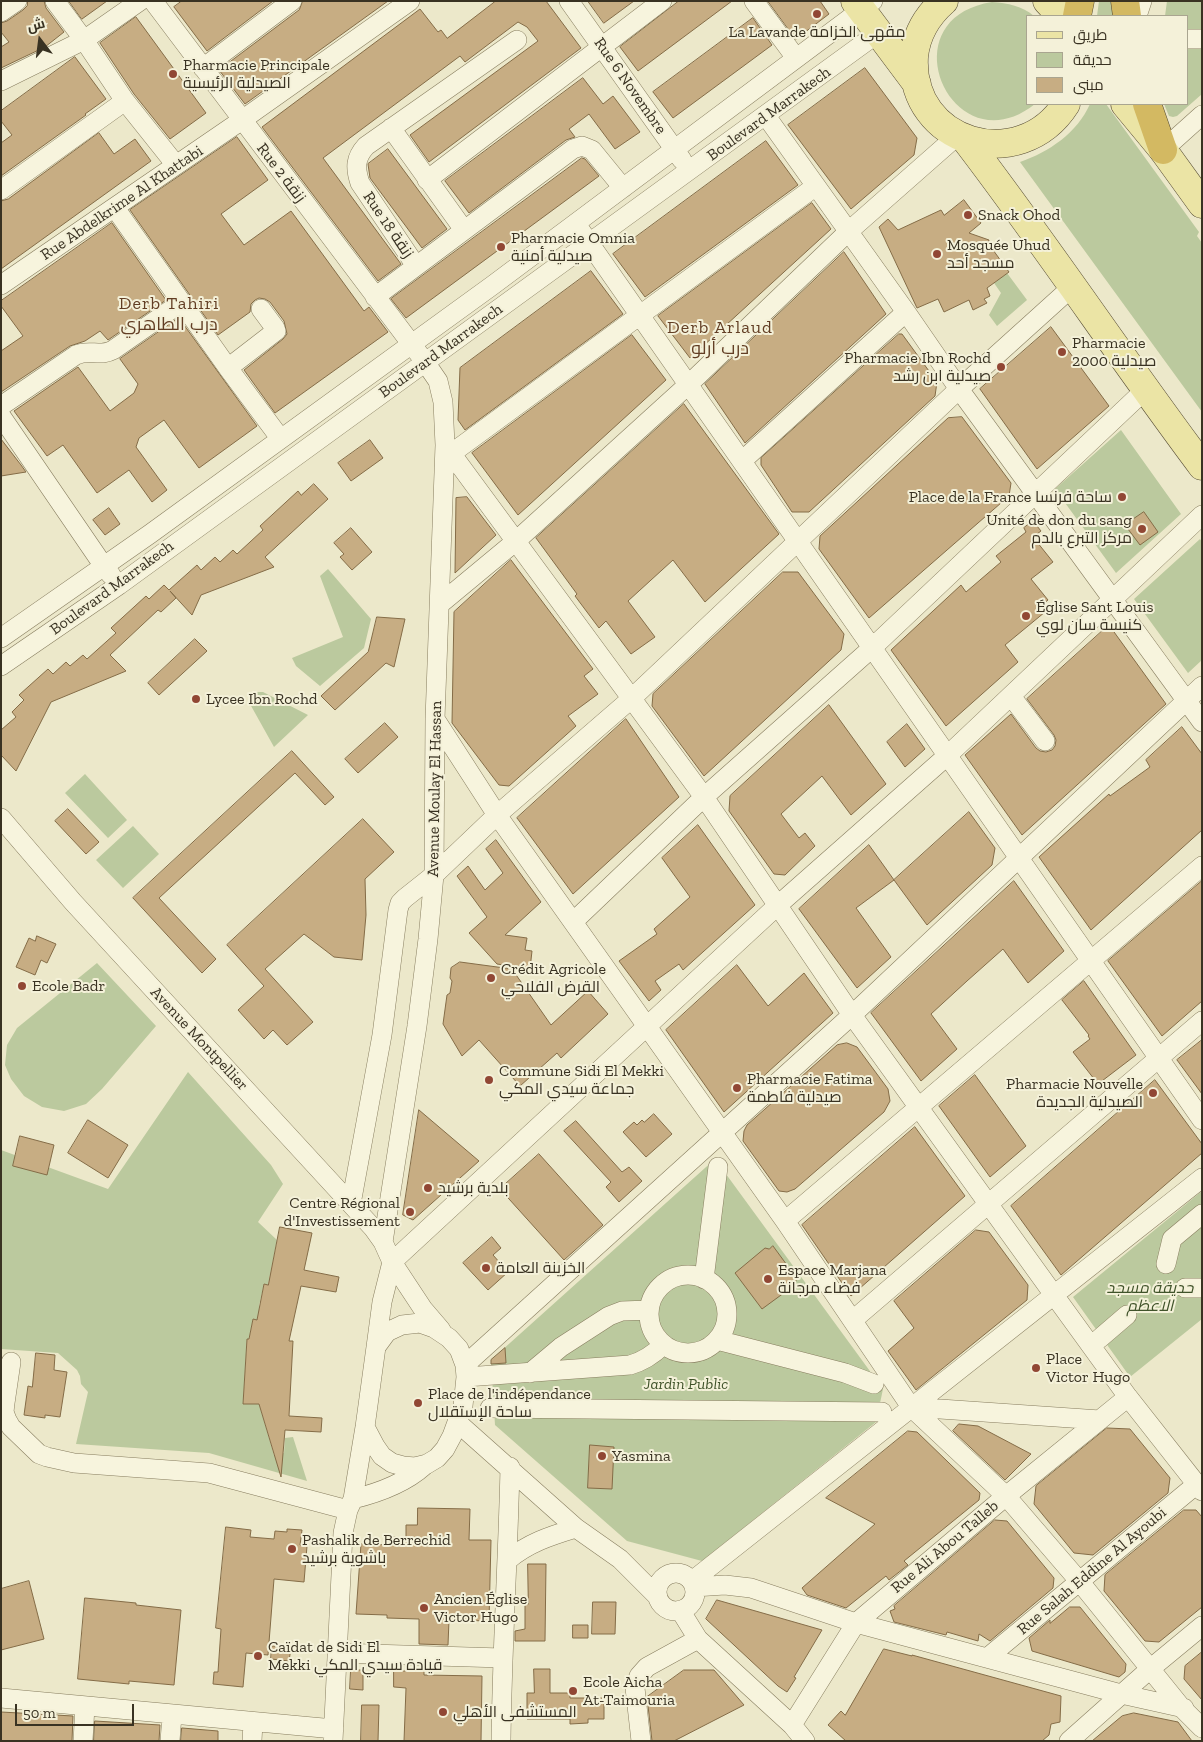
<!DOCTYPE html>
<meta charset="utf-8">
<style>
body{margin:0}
#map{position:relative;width:1203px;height:1742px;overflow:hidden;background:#ece8ca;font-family:"Zilla Slab",Cairo,serif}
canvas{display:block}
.frame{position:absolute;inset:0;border:2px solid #393222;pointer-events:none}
.legend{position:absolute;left:1026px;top:15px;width:162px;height:90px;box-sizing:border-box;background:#f4f1d9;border:1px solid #a9a590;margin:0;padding:6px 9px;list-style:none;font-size:15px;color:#393222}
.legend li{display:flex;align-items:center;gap:10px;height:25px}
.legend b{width:25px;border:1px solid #a9a590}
.north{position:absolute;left:15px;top:15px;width:50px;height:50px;-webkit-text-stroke:4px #f4f1d9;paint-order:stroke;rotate:345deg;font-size:14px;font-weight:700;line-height:20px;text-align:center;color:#393222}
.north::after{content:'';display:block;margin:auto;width:18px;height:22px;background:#393222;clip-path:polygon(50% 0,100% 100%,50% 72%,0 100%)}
.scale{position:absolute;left:15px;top:1704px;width:119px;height:22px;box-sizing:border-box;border:2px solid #393222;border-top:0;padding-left:6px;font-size:15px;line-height:18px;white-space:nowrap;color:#393222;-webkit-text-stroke:4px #f4f1d9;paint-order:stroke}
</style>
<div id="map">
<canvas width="1203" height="1742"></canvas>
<div class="frame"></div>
<ul class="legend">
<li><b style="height:6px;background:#ebe4a5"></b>طريق</li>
<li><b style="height:14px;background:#bbc99e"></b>حديقة</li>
<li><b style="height:14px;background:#c7ad83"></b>مبنى</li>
</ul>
<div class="north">ش</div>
<div class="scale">50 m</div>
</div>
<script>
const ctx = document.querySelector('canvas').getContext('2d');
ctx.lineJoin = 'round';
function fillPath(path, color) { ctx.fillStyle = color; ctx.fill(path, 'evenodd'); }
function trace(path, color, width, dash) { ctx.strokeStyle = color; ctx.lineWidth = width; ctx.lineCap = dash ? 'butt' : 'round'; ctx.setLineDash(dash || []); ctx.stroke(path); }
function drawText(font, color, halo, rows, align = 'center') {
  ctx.font = font + ' "Zilla Slab",Cairo,serif'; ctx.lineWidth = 4; ctx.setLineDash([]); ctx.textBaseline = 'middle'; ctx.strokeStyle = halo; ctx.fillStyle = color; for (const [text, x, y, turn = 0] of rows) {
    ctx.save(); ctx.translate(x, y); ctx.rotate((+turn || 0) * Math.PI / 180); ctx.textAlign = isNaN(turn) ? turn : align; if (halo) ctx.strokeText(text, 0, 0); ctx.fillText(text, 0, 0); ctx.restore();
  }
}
fillPath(new Path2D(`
 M1099 1H1111L1113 16H1097Z
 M1167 1H1202V30H1187V16H1165Z
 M992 2C1008 3 1022 6 1034 16H1027V104H1035C953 169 885 19 992 2Z
 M1187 49H1202V94L1177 116 1173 117 1169 116 1164 104H1187Z
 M1090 104H1106L1199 232 1197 236 1202 243V412L1020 162C1049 152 1077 133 1090 104Z
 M1007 273 1027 300 997 326 989 315 1001 293 994 283Z
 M1121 430 1181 514 1116 573 1055 489Z
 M1200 539 1202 542V660L1188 673 1134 599Z
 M328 569 371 619 364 648 320 686 296 666 292 658 343 637 320 576Z
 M251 692H263L308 715 274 747 250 704Z
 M85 774 127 820 108 838 65 793Z
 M133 826 159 854 123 888 96 860Z
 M97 963 156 1026 102 1089 86 1104 64 1111 42 1107 24 1096 11 1079 5 1065 7 1045 17 1028Z
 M188 1072 271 1165 283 1184 258 1222 277 1240 268 1285 264 1284 259 1306V1321L253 1319 249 1339H247L243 1403 259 1404 274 1455 284 1453 285 1438 293 1437 307 1481 209 1453 76 1444 88 1392 81 1384 80 1376 77 1370 58 1353 1 1349V1150L108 1189Z
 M715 1159 883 1389 876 1422 702 1561 627 1541 495 1425 491 1360Z
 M1202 1191V1319L1130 1377 1073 1297Z`), '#bbc99e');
const building = new Path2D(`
 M28 1H44L46 8 64 32 45 47 1 68V47L9 42 1 32V23L7 21 23 10 27 6Z
 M69 1H107L82 19Z
 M182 1H273L207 51 174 7Z
 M303 1H388L245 104 219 70 299 10Z
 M496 1H546L581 48 429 162 410 135 538 41 527 27 518 22 465 62 460 56 323 158 401 264 378 281 262 127 420 9 438 32 441 30 447 38Z
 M588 1H634L604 23Z
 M679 1H732L638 71 620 47Z
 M768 1H820L829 14 796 39Z
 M136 17 206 113 170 139 134 94 100 43Z
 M753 18 772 45 673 118 653 92Z
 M75 57 106 99 85 114 86 115 1 176V143L12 135 1 121V111Z
 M865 68 917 138 914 155 851 209 788 125Z
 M583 78 603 104 613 96 640 132 615 149 589 114 569 129 575 137 566 140 469 213 445 181Z
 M99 133 114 154 135 139 151 161 1 269V201L8 199Z
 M237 137 268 180 221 214 244 245 291 211 364 311 369 307 388 332 275 413 244 370 283 339 287 334 284 321 270 302 265 299 259 298 255 300 251 304 250 312 218 335 130 210Z
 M766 141 798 185 645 297 613 254Z
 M388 149 447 229 422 248 370 178 368 164Z
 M582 158 585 159 599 176 406 318 391 299Z
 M964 200 981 223 969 233 989 240 988 243 1009 272 987 288 990 296 984 299 987 303 973 310 969 300 944 312 938 299 917 308 879 227 888 219 898 230 941 210 944 215Z
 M812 203 831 229 690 358 658 316Z
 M112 223 166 300 108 340 100 331 85 341 70 346 1 392V351L23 336 1 306V301Z
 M844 252 886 314 745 443 705 384Z
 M591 271 623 314 465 430 458 420 460 368Z
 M179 318 257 426 199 468 164 420 139 438 136 447 167 490 152 502 129 470 97 493 63 445 47 456 14 411 78 367 110 411 134 393 138 384 120 359Z
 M1051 327 1109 406 1037 469 980 389Z
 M899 334H902L937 382 935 396 809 512H792L761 465V458Z
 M632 335 666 380 518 515 472 453Z
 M684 404 779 534 705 602 673 560 628 601 655 637 631 654 606 621 599 628 575 596 577 594 536 538Z
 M962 417 1011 483 1009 496 869 618 819 549 820 536 948 418Z
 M1 439 21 465 26 472 1 476Z
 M370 440 383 458 351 481 338 463Z
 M314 484 328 499 265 557 274 567 201 595 192 615 170 591 176 598 161 612 158 610 110 655 126 671 51 702 16 771 1 755V730L16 717 12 712 24 700 19 695 48 669 53 674 66 662 70 666 83 655 87 659 116 633 111 628 146 596 149 599 164 585 169 590 197 565 201 570 215 557 220 562 233 550 237 554 263 530 260 526 298 491 301 495Z
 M467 497 496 535 455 573 456 498Z
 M109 508 120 524 105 535 93 520Z
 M1144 512 1158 532 1140 545 1125 525Z
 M1033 521 1041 531 1033 537 1053 562 1031 579 1048 600 1041 606 1045 612 1005 645 1018 662 946 726 891 650 961 585 966 592 1001 562 996 556 1026 532 1024 528Z
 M351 528 372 552 352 570 340 557 344 554 334 543Z
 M511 560 593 669 584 676 598 694 568 716 576 726 509 786 499 785 452 723 454 612Z
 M783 572H798L844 634 841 650 704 776 652 706 653 694Z
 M377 617 405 619 394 667 386 663 335 710 321 696 368 652Z
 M1109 625 1166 704 1022 835 965 755 1011 714 1036 748 1040 751 1046 752 1052 750 1055 746 1056 740 1054 735 1027 699Z
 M195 639 207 651 159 695 148 683Z
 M829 705 886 784 851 815 822 776 781 814 799 838 805 833 815 846 785 875 774 874 729 811 730 796Z
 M626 719 679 797 573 894 517 818Z
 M385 723 398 737 358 773 345 759Z
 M907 724 925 749 905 767 887 742Z
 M1182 727 1202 754V830L1091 930 1039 857 1109 794 1110 796 1150 767 1146 760Z
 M292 751 334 797 325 805 295 773 159 898 216 959 202 973 133 898Z
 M68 809 99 842 86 854 55 821Z
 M969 812 995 848 992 865 927 925 894 880Z
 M363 819 394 852 365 879 366 915 362 960 334 957 304 934 265 969 313 1022 287 1045 273 1030 264 1039 238 1010 264 986 227 945Z
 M698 825 755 905 683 970 679 964 655 981 661 990 649 1001 619 961 657 934 654 929 690 897 662 858Z
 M496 840 541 902 505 935 527 938 525 950 532 951 530 969 497 964 469 933 487 917 457 876 468 866 485 890 503 873 486 849Z
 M869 845 894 880 856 908 891 957 857 988 799 909Z
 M1014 881 1064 951 1028 983 1003 949 967 981 931 1014 957 1049 921 1081 871 1013Z
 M1202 881V1001L1162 1036 1108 961Z
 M37 936 56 944 47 963 41 960 35 975 16 967 29 938 35 941Z
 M460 962 512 969 551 1025 588 991 608 1014 561 1058 557 1053 520 1086 479 1040 462 1056 443 1024 447 995 450 993 452 981 450 978 451 968Z
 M737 965 768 1006 804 973 833 1013 724 1112 666 1030Z
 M1084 981 1136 1055 1098 1084 1073 1052 1090 1039 1088 1036 1089 1035 1062 1000Z
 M1202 1040V1094L1177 1060Z
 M847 1043 857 1047 888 1089 890 1101 884 1112 795 1189 787 1192 779 1191 743 1141 744 1131 747 1125 837 1045Z
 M975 1075 1026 1146 990 1177 939 1106Z
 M1155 1080 1202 1144V1153L1061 1275 1011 1206Z
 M419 1110 479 1161 413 1220 403 1215Z
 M654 1114 672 1134 646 1157 623 1132 634 1122 637 1125 642 1120 644 1122Z
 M88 1120 128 1145 108 1178 68 1153Z
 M576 1121 622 1172 629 1167 642 1181 619 1202 606 1187 611 1182 564 1131Z
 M915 1127 965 1196 851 1296 802 1225Z
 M20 1136 54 1145 47 1175 13 1166Z
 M539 1154 603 1225 564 1260 500 1189Z
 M280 1227 312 1233 304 1270 339 1277 336 1292 301 1286 289 1341H293L289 1416 322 1418 321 1432 285 1430 281 1477 259 1404H243L247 1339H249L253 1319 257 1320 264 1284 268 1285Z
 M976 1230 989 1232 1028 1285 1027 1300 916 1390 888 1351 914 1328 894 1301Z
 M492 1237 501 1248 493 1255 508 1272 488 1290 463 1263Z
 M773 1246 795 1276 796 1281 792 1287 762 1309 735 1273 765 1248 769 1249Z
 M505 1348 506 1363 491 1364V1360Z
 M36 1353 55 1355 54 1370 67 1372 60 1417 45 1415V1418L24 1415 28 1386 32 1387Z
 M959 1424 978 1426 1031 1454 1005 1480 953 1431Z
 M1107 1428 1130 1429 1170 1478 1168 1493 1093 1555 1074 1553 1034 1504 1036 1486Z
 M908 1431 917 1432 980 1493 979 1500 904 1561 908 1565 889 1580 886 1576 846 1608 807 1595 802 1588 875 1524 826 1498Z
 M590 1445 614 1447 612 1489 588 1488Z
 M418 1508 470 1509 469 1540H491L489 1621 449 1620 448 1645 419 1644V1619L387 1618V1615L356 1614 361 1544 393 1545V1537L406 1538V1525H417Z
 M1184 1510H1196L1202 1517V1607L1159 1642 1145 1641 1104 1591 1105 1575Z
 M995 1520 1007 1521 1054 1578 1053 1588 990 1641 979 1634 978 1641 947 1632 946 1635 894 1622 890 1611 895 1609 894 1606Z
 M226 1527 251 1530 250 1537 274 1539 275 1531 287 1532V1529L302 1530 300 1545 307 1546 304 1582 274 1579 268 1655 246 1653 243 1687 213 1684 214 1672H218L221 1629 216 1628Z
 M528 1564H546L545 1641H515V1631L525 1629V1603L528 1604Z
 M29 1581 44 1639 1 1650V1589Z
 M85 1598 136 1603V1605L181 1610 174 1685 129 1681V1684L78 1679Z
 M717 1600 822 1630 794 1677 796 1678 787 1692 778 1686 706 1619Z
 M593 1602H616L615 1634H592Z
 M1070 1607H1080L1126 1664 1125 1672 1119 1677 1032 1651 1029 1638 1050 1620V1623Z
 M573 1625H588V1638H573Z
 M272 1646 291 1648 289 1661 271 1659Z
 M884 1649 912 1656V1655L1061 1696 1060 1722 1051 1724 1049 1735 1042 1741H846L828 1725 841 1711 845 1715Z
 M1202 1652V1700L1184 1679 1185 1666Z
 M534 1669H550V1693H570V1698H604V1719H588V1723L570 1724V1719H527V1693H534Z
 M351 1670H363V1690L350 1689Z
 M684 1670H714L744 1705 674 1741H652L647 1697Z
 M394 1671H424V1675L482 1676 481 1741H404L406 1688 394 1687Z
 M362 1705H379L378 1741H361Z
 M1 1712 73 1716 72 1741H1Z
 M1134 1713 1178 1722 1192 1741H1092L1122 1716Z
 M95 1721 160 1725 159 1741H94Z
 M182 1728 218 1731V1741H181Z`);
fillPath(building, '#c7ad83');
trace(building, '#846c47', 1);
const street = new Path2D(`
 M55 1 84 40 125 101 176 165
 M153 1 425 362 438 381 443 402 445 445 435 719 434 875 428 939 417 1026 383 1242
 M569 1 682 160
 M754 1 796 58
 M1 12 17 1
 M1137 16 1142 1
 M1187 39H1202
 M203 68 292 1
 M1 81 84 40 140 1
 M766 116 906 312 959 389 1202 722
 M391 128 464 230
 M1163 150 1202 115
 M427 180 662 1
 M1 190 125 101
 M115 208 228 368 280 438
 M576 224 1202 1120
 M416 266 360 183C355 168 355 158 366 146L517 40
 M1 285 242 120 410 1
 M375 297 573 149 582 146 592 150 623 188
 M228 368 276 331 275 328 261 309
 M1 406 76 355C89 349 100 357 113 350L182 302
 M1 416 103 565 111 575
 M445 445 704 797 852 1015 1054 1295 1128 1397 1202 1491
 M452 453 816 186
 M743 460 906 312
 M440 604 516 541 689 384 849 231 958 135
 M1 638 150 534 493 285 873 1
 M1 666 119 585 878 33
 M1011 696 1045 741
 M435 719 497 815 785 1221 911 1407 1006 1496 1080 1582 1181 1707 1202 1728
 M1 818 73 902 373 1228 383 1242 392 1262 423 1309 441 1330
 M573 922 704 797 873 647 1145 390
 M351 1204 382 1035 398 910 400 903 405 898 434 875 497 815 631 699 959 389 1072 287
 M785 1221 1202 866
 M1166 1264 1172 1239 1202 1214
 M649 1314a39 39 0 1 1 78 0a39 39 0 1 1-78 0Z
 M704 1279 718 1167
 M1185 1288H1202
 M853 1320 1202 1021
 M1099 1339 1127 1315
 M717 1340 845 1373 874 1384
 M376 1347 382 1302 392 1262 777 906 948 755 1202 515
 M11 1362 5 1403 4 1412 7 1420 11 1427 39 1454 47 1457 74 1463 209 1473 348 1510
 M465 1365 852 1015 1202 686
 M530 1373 561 1347 609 1316 622 1311 649 1310
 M466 1377 630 1365C644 1361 653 1355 663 1345
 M911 1407 1100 1420
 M490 1408 882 1412
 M458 1423 576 1528 620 1559 657 1596
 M353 1499C378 1493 405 1483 424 1466
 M508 1560C528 1543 550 1536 576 1528
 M657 1592a19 19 0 1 1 38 0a19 19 0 1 1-38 0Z
 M692 1581 1202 1178
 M694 1587 725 1585 751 1588 856 1623 1121 1694 1184 1708
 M680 1610 698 1639 792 1725 805 1741
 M338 1653 502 1658
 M987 1658 1197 1484
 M1 1698 334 1729
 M792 1725 856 1623 1006 1496 1128 1397
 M83 1741 85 1706
 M170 1741 172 1715
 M252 1741 253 1722
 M333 1741 343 1533 348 1510 353 1499 365 1427 376 1347 387 1332 402 1325 420 1323 434 1328 449 1338 459 1349 465 1365 466 1377 463 1406 452 1436 445 1449 437 1458 427 1464 415 1467 403 1466 392 1463 382 1456 375 1446 365 1427
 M501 1741C502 1650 508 1559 510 1467
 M641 1741 635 1688 639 1676 647 1667 698 1639
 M1069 1741 1150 1669 1202 1626`);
const primary = new Path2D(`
 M855 1 917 84
 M944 1C927 16 916 35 914 57 909 144 1020 176 1066 104
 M1047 1 1061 16
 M1125 104 1163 150 1202 204
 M965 139C1047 246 1121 358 1202 466`);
const highway = new Path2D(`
 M1125 1 1127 16
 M1077 16 1080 1
 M1147 104 1163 150`);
trace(street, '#877d5f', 20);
trace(primary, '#554a33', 29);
trace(highway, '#554a33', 29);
trace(street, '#f7f4dd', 19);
trace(primary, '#ebe4a5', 28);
trace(highway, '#d3b962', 28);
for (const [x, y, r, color] of [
 [817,14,5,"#914734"],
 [173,74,5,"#914734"],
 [968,215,5,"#914734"],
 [501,247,5,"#914734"],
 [937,254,5,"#914734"],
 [1062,352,5,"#914734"],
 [1001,367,5,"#914734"],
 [1122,497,5,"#914734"],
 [1142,529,5,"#914734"],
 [1026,616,5,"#914734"],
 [196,699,5,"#914734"],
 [491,978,5,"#914734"],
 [22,986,5,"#914734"],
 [489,1080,5,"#914734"],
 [737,1088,5,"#914734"],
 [1153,1093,5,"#914734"],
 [428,1188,5,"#914734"],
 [410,1212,5,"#914734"],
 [486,1268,5,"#914734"],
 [768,1279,5,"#914734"],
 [1036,1368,5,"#914734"],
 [418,1403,5,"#914734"],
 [602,1456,5,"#914734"],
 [292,1549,5,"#914734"],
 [424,1608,5,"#914734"],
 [258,1656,5,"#914734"],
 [573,1691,5,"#914734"],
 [443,1712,5,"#914734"]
]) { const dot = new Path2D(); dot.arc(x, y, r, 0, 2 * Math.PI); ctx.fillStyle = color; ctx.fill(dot); trace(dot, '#f4f1d9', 2); }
drawText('16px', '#393222', '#f4f1d9', [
 ["La Lavande مقهى الخزامة",817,32,"center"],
 ["Pharmacie Principale",183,65],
 ["الصيدلية الرئيسية",183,83],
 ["Snack Ohod",978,215],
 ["Pharmacie Omnia",511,238],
 ["صيدلية أمنية",511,256],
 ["Mosquée Uhud",947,245],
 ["مسجد أحد",947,263],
 ["Pharmacie",1072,343],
 ["2000 صيدلية",1072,361],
 ["Pharmacie Ibn Rochd",991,358,"right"],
 ["صيدلية ابن رشد",991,376,"right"],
 ["Place de la France ساحة فرنسا",1112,497,"right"],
 ["Unité de don du sang",1132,520,"right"],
 ["مركز التبرع بالدم",1132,538,"right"],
 ["Église Sant Louis",1036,607],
 ["كنيسة سان لوي",1036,625],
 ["Lycee Ibn Rochd",206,699],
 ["Crédit Agricole",501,969],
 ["القرض الفلاحي",501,987],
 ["Ecole Badr",32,986],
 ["Commune Sidi El Mekki",499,1071],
 ["جماعة سيدي المكي",499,1089],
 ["Pharmacie Fatima",747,1079],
 ["صيدلية فاطمة",747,1097],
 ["Pharmacie Nouvelle",1143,1084,"right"],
 ["الصيدلية الجديدة",1143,1102,"right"],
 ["بلدية برشيد",438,1188],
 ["Centre Régional",400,1203,"right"],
 ["d'Investissement",400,1221,"right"],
 ["الخزينة العامة",496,1268],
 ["Espace Marjana",778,1270],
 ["فضاء مرجانة",778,1288],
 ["Place",1046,1359],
 ["Victor Hugo",1046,1377],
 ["Place de l'indépendance",428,1394],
 ["ساحة الإستقلال",428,1412],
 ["Yasmina",612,1456],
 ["Pashalik de Berrechid",302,1540],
 ["باشوية برشيد",302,1558],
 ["Ancien Église",434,1599],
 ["Victor Hugo",434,1617],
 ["Caïdat de Sidi El",268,1647],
 ["Mekki قيادة سيدي المكي",268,1665],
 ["Ecole Aicha",583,1682],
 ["At-Taimouria",583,1700],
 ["المستشفى الأهلي",453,1712]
], 'left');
drawText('16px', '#393222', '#f4f1d9', [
 ["Rue 6 Novembre",630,86,55],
 ["Boulevard Marrakech",769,114,-36],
 ["Rue 2 زنقة",281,173,53],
 ["Rue Abdelkrime Al Khattabi",122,203,-34],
 ["Rue 18 زنقة",388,225,56],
 ["Boulevard Marrakech",441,351,-36],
 ["Boulevard Marrakech",112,588,-36],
 ["Avenue Moulay El Hassan",435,789,-89],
 ["Avenue Montpellier",199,1039,47],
 ["Rue Ali Abou Talleb",945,1547,-40],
 ["Rue Salah Eddine Al Ayoubi",1092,1571,-40]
]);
drawText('italic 16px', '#40532a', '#f4f1d9', [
 ["حديقة مسجد",1150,1288],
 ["الاعظم",1150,1306],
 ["Jardin Public",686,1384]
]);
ctx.letterSpacing = '1px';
drawText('18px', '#623e24', '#f4f1d9', [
 ["Derb Tahiri",169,304],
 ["درب الطاهري",169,325],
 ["Derb Arlaud",720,328],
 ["درب أرلو",720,349]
]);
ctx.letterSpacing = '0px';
</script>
